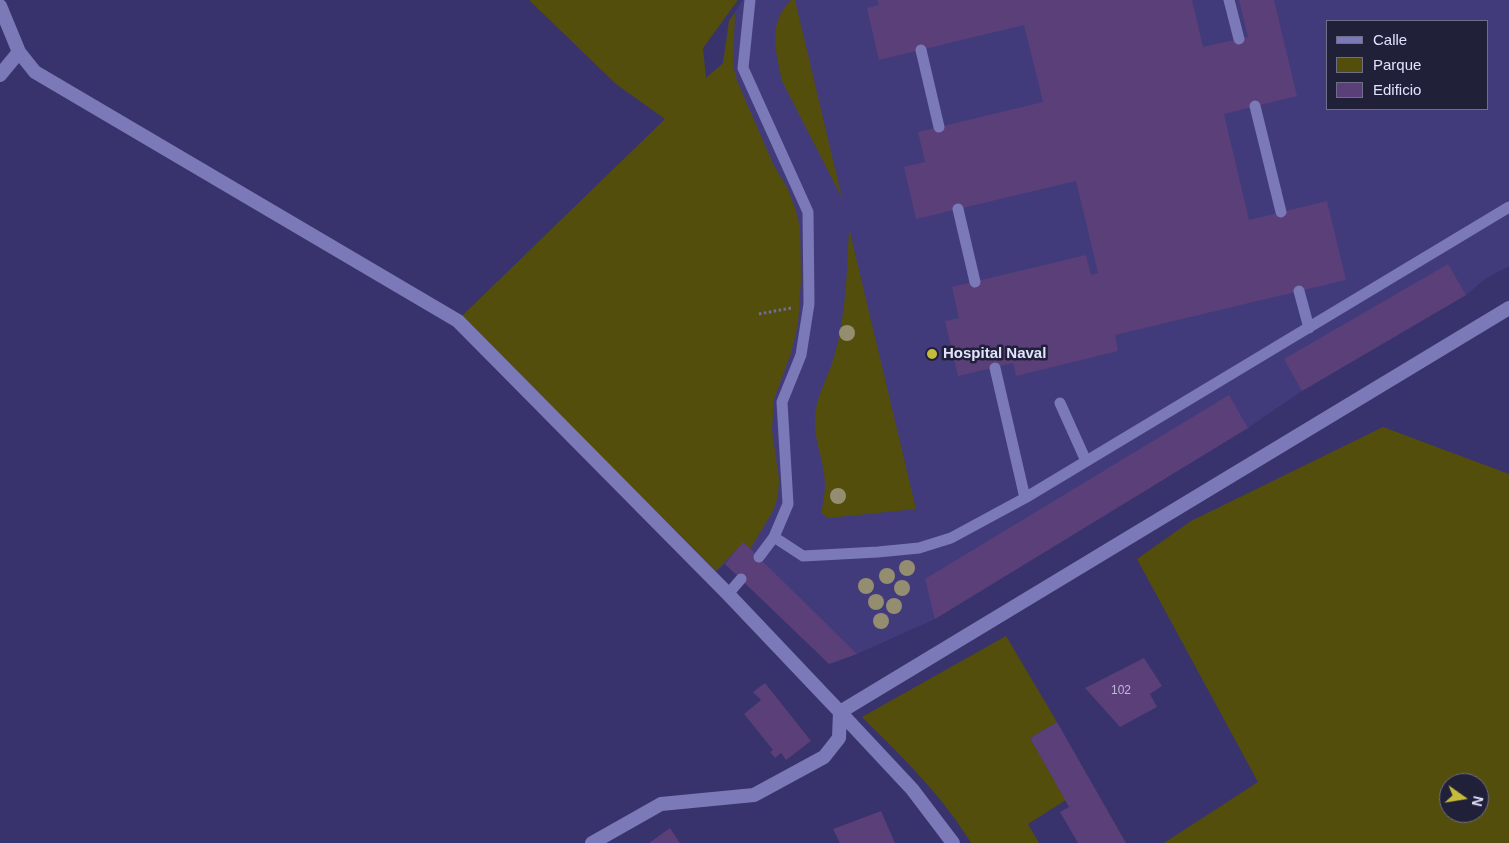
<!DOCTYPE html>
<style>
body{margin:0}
#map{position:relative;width:1509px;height:843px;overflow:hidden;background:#38336c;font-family:Arial,sans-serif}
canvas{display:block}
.legend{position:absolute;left:1326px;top:20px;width:162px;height:90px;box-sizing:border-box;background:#212039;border:1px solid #6e6e88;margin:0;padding:6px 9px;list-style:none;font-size:15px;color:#e2e2fe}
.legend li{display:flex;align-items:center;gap:10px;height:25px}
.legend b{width:25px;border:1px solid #6e6e88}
.north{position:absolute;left:1439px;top:773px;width:50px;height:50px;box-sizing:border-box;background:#212039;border:1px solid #6e6e88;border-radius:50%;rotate:103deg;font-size:14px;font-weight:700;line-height:20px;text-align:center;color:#e2e2fe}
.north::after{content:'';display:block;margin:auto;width:18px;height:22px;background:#c6bc3c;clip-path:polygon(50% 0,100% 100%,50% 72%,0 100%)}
</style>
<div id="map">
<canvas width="1509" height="843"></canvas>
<ul class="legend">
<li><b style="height:6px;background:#7b79b8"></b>Calle</li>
<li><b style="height:14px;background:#544e0c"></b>Parque</li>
<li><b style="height:14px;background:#5a3f78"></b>Edificio</li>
</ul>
<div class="north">N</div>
</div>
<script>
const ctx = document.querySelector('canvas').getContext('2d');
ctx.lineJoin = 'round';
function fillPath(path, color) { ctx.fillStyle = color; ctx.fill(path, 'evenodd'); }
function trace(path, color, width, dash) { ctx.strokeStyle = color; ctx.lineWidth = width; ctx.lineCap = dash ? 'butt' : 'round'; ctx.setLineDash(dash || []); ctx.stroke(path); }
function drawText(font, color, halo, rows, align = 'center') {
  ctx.font = font + ' Arial,sans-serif'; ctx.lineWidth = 5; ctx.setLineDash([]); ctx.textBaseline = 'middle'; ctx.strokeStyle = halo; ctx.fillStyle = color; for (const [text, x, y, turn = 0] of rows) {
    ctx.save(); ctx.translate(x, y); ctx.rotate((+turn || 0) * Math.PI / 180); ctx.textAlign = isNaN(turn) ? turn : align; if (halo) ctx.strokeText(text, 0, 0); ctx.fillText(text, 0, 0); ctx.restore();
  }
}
fillPath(new Path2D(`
 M743 0H1509V266L1485 279 1466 295 1302 391 1248 428 935 619 857 654 830 664 725 564 716 571 461 317 723 63 729 21ZM1328 21H1488V109H1328Z`), '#413b7b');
fillPath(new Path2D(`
 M529 0H738L703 48 706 78 723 63 729 21 735 13 733 66 738 83 773 164 788 189 796 211 800 228 801 279 798 324 791 353 774 399 772 430 779 479 778 496 773 511 750 549 743 543 716 571 461 317 665 119 616 84Z
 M791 0H795L842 198 782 81C776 51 767 24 791 0Z
 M849 228 916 509 828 518 821 513C823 503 825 494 825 483 824 460 813 439 815 415 817 395 828 377 834 357 846 316 847 271 849 228Z
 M1383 427 1509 474V843H1164L1258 782 1137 559 1191 521ZM1449 783H1479V813H1449Z
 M1006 636 1057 722 1030 738 1066 800 1028 824 1039 843H971C942 795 902 757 862 717Z`), '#544e0c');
fillPath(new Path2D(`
 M877 0H1192L1203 47 1248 37 1239 0H1274L1297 96 1224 114 1249 220 1327 201 1346 280 1115 335 1118 351 1016 376 1013 363 958 376 945 321 959 318 952 287 1086 255 1091 275 1098 273 1076 181 916 219 904 167 925 162 918 132 1043 102 1024 25 879 60 867 8 879 5Z
 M1448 264 1466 295 1302 391 1284 359Z
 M1229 395 1248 428 935 619 925 579Z
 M743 542 857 654 829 664 725 564Z
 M1144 658 1162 686 1150 694 1157 707 1120 727 1085 688Z
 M765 683 811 741 786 760 781 753 775 758 770 752 773 750 744 714 761 700 753 692Z
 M1057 722 1126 843H1078L1060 812 1069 807 1030 738Z
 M881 811 895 843H840L833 829Z
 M670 828 680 843H649Z`), '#5a3f78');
trace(new Path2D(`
 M759 314 791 308`), '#706d9c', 3, [2.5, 2.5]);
trace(new Path2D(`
 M750 0 743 68 808 212 809 304 801 355 782 402 788 504 774 537 759 557
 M1229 0 1239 39
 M921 50 939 127
 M1255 106 1281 212
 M958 209 975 282
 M1299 291 1309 328
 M995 368 1025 498
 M1060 403 1086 461
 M774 537 803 556 878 552 919 548 951 538 1025 498 1509 207
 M728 594 741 579`), '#7b79b8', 11);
trace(new Path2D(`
 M0 6 19 52 35 72 458 321 728 594 840 712 912 789 953 843
 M0 75 19 52
 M592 843 661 804 754 795 824 757 839 738 840 712 1509 308`), '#7b79b8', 14);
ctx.fillStyle = '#948d6f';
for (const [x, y] of [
 [847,333],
 [838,496],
 [907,568],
 [887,576],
 [866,586],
 [902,588],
 [876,602],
 [894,606],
 [881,621]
]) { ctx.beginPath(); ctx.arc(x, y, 8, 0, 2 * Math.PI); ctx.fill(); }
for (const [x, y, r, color] of [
 [932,354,6,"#c6bc3c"]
]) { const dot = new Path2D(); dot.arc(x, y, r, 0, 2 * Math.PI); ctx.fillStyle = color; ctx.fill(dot); trace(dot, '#212039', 2); }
drawText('12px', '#c0b9dc', null, [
 ["102",1121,691]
]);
drawText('bold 15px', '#e2e2fe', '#212039', [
 ["Hospital Naval",943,354]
], 'left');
</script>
